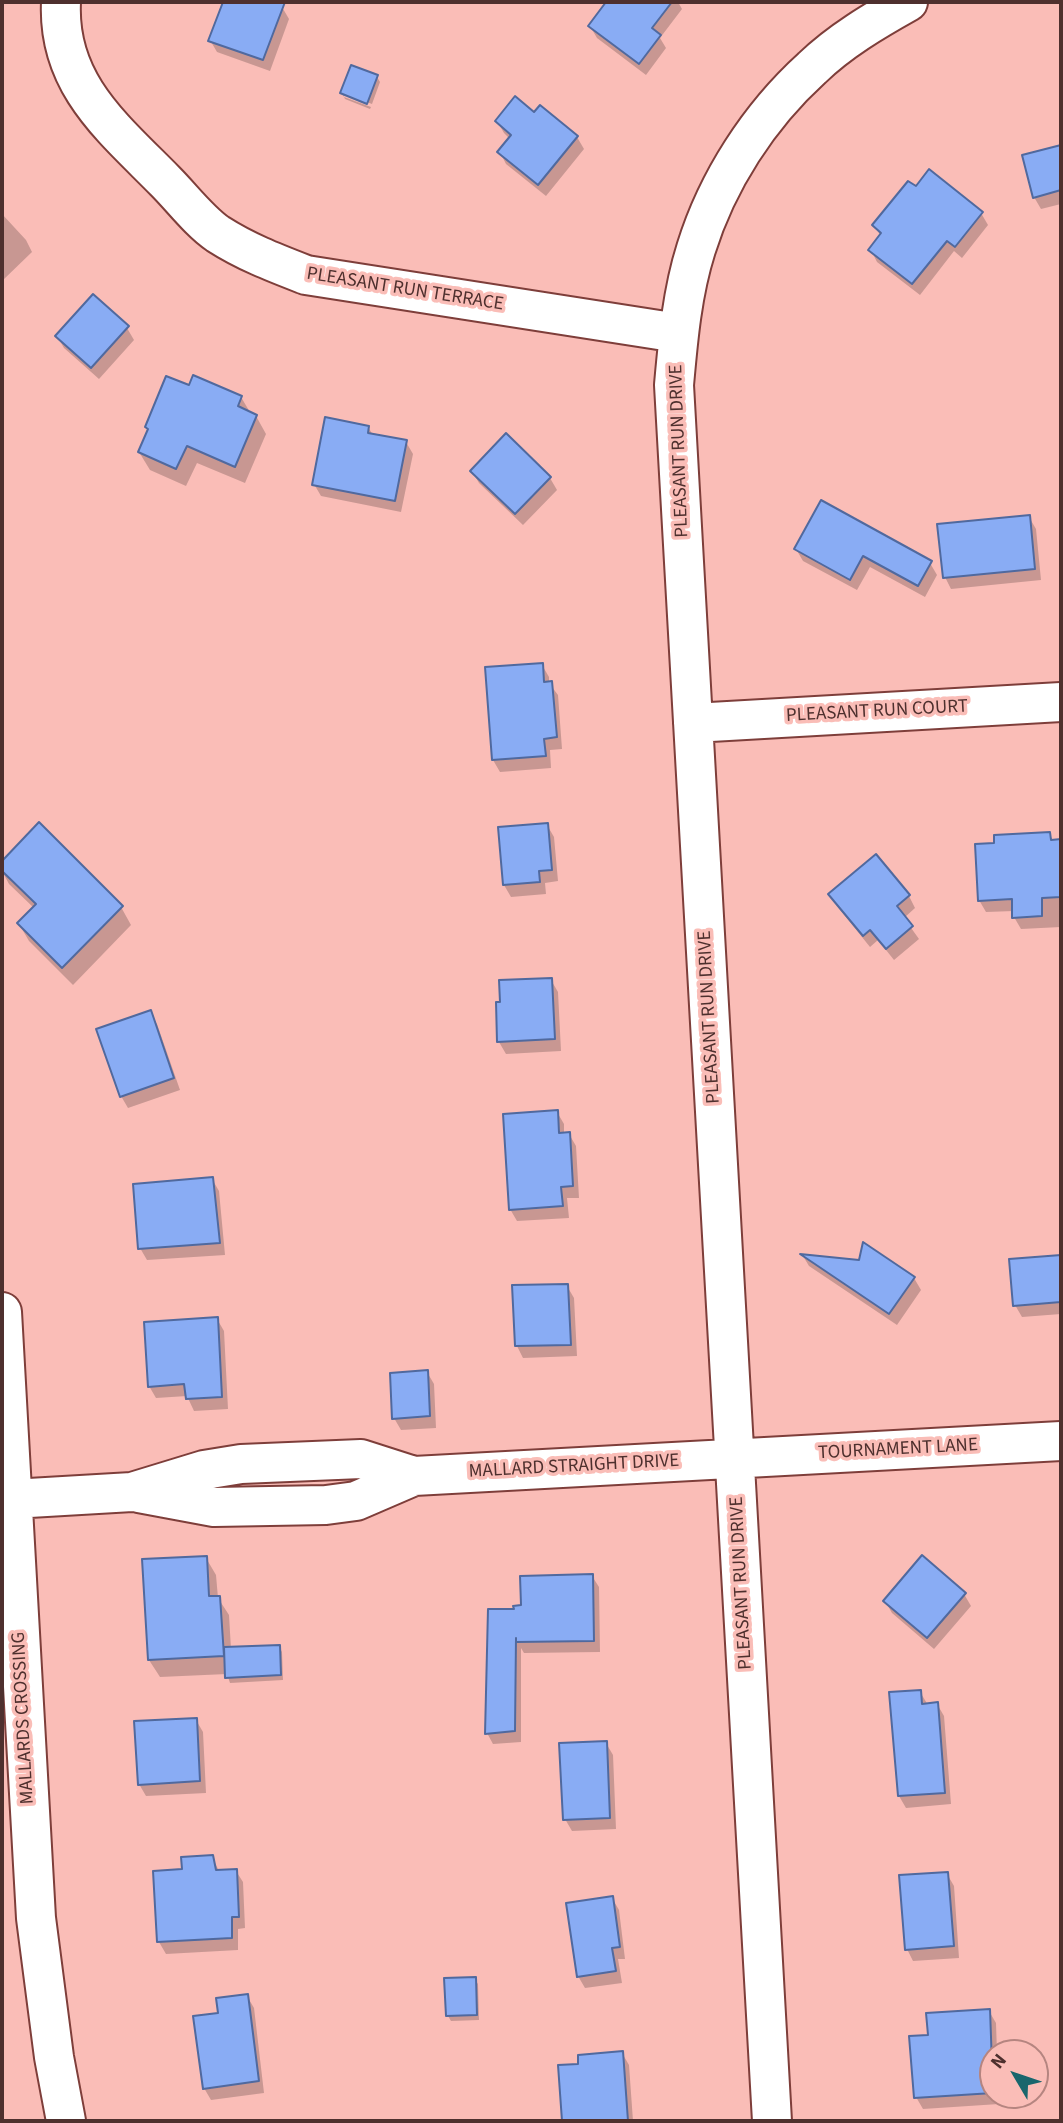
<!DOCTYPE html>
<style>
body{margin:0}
#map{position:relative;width:1063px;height:2123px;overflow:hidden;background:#fabdb7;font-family:"Source Sans 3",sans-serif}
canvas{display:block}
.frame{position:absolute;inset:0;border:4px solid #4e302e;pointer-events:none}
.north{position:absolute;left:979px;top:2039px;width:70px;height:70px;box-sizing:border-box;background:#fabdb7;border:2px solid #b58580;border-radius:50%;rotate:309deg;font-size:19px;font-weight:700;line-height:28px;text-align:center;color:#4e302e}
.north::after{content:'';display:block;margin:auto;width:24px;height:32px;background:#19666d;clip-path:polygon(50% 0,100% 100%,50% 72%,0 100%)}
</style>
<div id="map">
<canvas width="1063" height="2123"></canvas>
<div class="frame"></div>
<div class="north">N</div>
</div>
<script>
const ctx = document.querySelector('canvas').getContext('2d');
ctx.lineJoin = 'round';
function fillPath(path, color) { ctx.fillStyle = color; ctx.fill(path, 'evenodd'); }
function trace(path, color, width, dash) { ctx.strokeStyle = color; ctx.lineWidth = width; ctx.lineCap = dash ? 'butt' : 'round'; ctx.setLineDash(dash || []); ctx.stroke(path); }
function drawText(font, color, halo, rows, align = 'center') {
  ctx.font = font + ' "Source Sans 3",sans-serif'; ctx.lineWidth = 7; ctx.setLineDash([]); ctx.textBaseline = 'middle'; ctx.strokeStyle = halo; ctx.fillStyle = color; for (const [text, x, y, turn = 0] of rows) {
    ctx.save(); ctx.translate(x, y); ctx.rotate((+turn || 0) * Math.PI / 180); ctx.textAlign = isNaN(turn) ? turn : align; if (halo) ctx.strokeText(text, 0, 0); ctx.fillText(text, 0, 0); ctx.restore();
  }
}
fillPath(new Path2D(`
 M225 2H268L282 7 289 19 270 71 217 52 210 40Z
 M608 2H678L682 9 660 38 666 48 646 75 597 38 590 26Z
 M377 77 380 82 372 104 344 93V97L342 93Z
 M344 97 371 107 370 109 345 99Z
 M534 115 577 137 584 149 546 196 506 164 500 152 510 139 504 133 497 121Z
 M1061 146V204L1041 209 1034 197 1024 156Z
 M981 213 988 225 962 258 954 251 920 295 877 262 871 250 881 236 874 226Z
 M2 214 26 240 32 252 2 281Z
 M127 328 134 340 99 379 64 348 57 336Z
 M190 387 241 397 251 414 256 416 266 434 245 483 197 463 186 486 150 470 139 452 149 430 147 427Z
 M368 427 373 435 406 442 413 454 401 512 321 496 314 484Z
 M506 436 550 478 557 490 523 525 479 483 472 471Z
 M1029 517 1036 529 1041 580 951 589 945 577Z
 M796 549 930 563 937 575 925 597 870 567 857 590 803 561Z
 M542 665 549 677V683L558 695 562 749 550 750 551 768 500 772 493 760Z
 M39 825 121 907 131 925 73 985 29 941 19 924 34 908 9 884 2 871V863Z
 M547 825 554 837 558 881 545 883 546 894 511 897 504 885Z
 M1049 833 1053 841H1061V927L1021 929 1014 917V911L986 912 979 900 996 845Z
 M830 894 909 896 915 908 904 918 919 939 894 960 878 940 870 947 837 906Z
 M551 980 558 992 561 1051 506 1054 499 1042Z
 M150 1013 157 1024 180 1090 128 1108 121 1096Z
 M557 1112 564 1124V1134H569L576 1146 579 1198H567L569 1218 517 1221 510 1209Z
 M212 1179 219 1191 225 1255 147 1260 140 1248Z
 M803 1256 860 1262 914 1278 921 1290 897 1325 809 1266Z
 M1061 1256V1314L1022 1317 1015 1305 1011 1261Z
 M567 1286 574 1298 577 1356 523 1358 517 1346Z
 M217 1319 224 1331 228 1409 194 1411 187 1396 156 1398 149 1386Z
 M427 1372 434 1384 436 1428 401 1430 394 1418Z
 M206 1558 216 1575 218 1598 229 1615 231 1649 279 1646 282 1652 283 1680 230 1683 227 1674 160 1677 149 1660Z
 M592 1576 599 1587 600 1652 524 1653 521 1648V1742L493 1744 487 1733 516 1611Z
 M964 1594 971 1606 934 1649 892 1613 885 1601Z
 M920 1692 928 1705 937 1704 944 1716 951 1804 906 1808 899 1796Z
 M196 1720 203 1732 206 1793 146 1796 139 1784Z
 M606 1743 613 1755 616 1829 572 1831 565 1819Z
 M212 1857 219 1871H236L243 1882 245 1928 238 1929V1950L166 1954 159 1942 184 1871Z
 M947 1874 954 1886 959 1958 913 1961 907 1949Z
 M612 1898 619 1910 625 1959H618L622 1983 585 1988 578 1976Z
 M475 1979 478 1984 479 2020 451 2021 448 2016 446 1980Z
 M247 1996 254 2008 264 2093 211 2100 204 2088 220 2014Z
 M989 2011 996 2023 997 2053H993V2095H999V2104L923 2109 916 2097 930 2036Z
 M622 2053 629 2065 633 2121H564L559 2067 580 2065Z`), '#0003');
const building = new Path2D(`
 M223 2H285L263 60 208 41Z
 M606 2H672L652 28 661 35 639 64 588 26Z
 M351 65 378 75 367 104 340 93Z
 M515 96 534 112 540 105 578 136 538 185 497 152 511 135 495 121Z
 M1061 145V190L1033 198 1022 155Z
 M929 169 983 212 955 247 947 241 912 284 868 250 881 233 872 225 908 181 916 186Z
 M93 294 129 326 91 368 55 336Z
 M193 375 242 396 238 406 257 415 235 467 187 446 176 469 138 452 148 429 145 427 166 376 189 385Z
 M325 417 369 426 368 433 407 440 395 501 312 485Z
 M506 433 551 477 515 514 470 471Z
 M821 500 932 561 918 586 863 556 850 580 794 549Z
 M1030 515 1035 569 943 578 937 524Z
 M543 663 544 682 552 681 557 737 544 739 546 756 492 760 485 667Z
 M39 822 123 906 62 968 17 923 36 904 2 871V861Z
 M548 823 552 870 539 871 540 882 503 885 498 827Z
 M1050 832 1051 840 1061 839V897L1042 898V916L1012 918V899L978 901 975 844 994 843V835Z
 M876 854 910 895 897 906 913 926 886 949 870 930 863 936 828 894Z
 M552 978 555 1039 497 1042 496 1002H500L499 980Z
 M151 1010 174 1078 120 1097 96 1029Z
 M558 1110 559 1133 570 1132 573 1186 561 1187 563 1206 509 1210 503 1114Z
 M213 1177 220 1243 138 1249 133 1184Z
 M863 1242 915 1277 889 1314 800 1254 859 1260Z
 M1061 1255V1302L1013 1306 1009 1259Z
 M568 1284 571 1345 515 1346 512 1285Z
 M218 1317 222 1397 186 1399 184 1384 148 1387 144 1322Z
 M428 1370 430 1416 392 1419 390 1373Z
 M922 1555 966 1593 927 1638 883 1601Z
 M207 1556 209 1596H220L224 1656 148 1660 142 1559Z
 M593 1574 594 1641 516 1642V1638L515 1731 485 1734 488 1609H514L513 1606 521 1605 520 1576Z
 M280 1645 281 1675 225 1678 224 1647Z
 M921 1690 922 1704 938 1702 945 1793 898 1796 889 1692Z
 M197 1718 200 1781 138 1785 134 1721Z
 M607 1741 610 1818 563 1820 559 1743Z
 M213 1855 216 1870 237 1869 239 1917H232V1938L157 1942 153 1871 182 1869 181 1857Z
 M948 1872 954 1946 905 1950 899 1875Z
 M613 1896 620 1947 612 1948 616 1971 577 1977 566 1903Z
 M476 1977 477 2015 446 2016 444 1978Z
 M248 1994 259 2081 203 2089 193 2016 218 2013 216 1998Z
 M990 2009 993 2093 914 2098 909 2036 928 2035 926 2013Z
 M623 2051 628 2121H562L558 2065 578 2064V2055Z`);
fillPath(building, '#89acf4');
trace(building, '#50699e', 2);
const minor = new Path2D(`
 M61 2C57 84 113 128 165 181 182 198 199 221 218 234 246 252 275 263 306 275L678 333
 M693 723 1061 702
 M2 1312 36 1918 54 2057 66 2121
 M139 1493 214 1507 326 1505 356 1501 414 1476
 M12 1499 132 1492 204 1470 241 1464 361 1459 414 1476 1061 1441
 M772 2121 674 385C678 340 682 293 696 249 717 181 759 116 812 68 840 41 874 21 908 2`);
trace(minor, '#7e3e3a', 42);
trace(minor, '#fff', 38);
drawText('19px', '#4e302e', '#fabdb7', [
 ["PLEASANT RUN TERRACE",405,290,9],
 ["PLEASANT RUN DRIVE",680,451,-92],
 ["PLEASANT RUN COURT",877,712,-3],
 ["PLEASANT RUN DRIVE",710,1017,-93],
 ["TOURNAMENT LANE",898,1450,-3],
 ["MALLARD STRAIGHT DRIVE",574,1467,-3],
 ["PLEASANT RUN DRIVE",742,1583,-93],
 ["MALLARDS CROSSING",24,1718,-93]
]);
</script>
